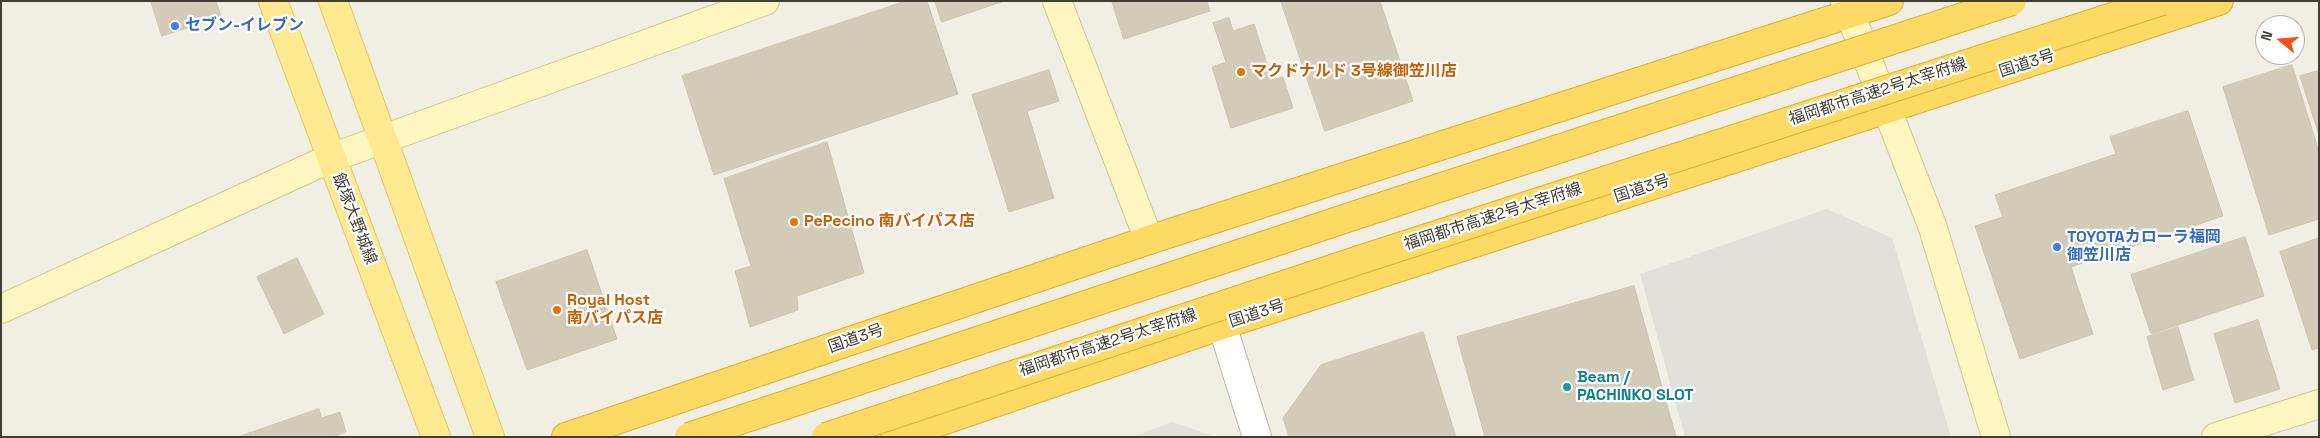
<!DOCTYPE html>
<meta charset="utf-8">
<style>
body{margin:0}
#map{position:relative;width:2320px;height:438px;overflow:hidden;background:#f1eee3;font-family:"Space Grotesk",sans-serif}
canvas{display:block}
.frame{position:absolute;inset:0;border:2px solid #433e33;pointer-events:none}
.north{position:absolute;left:2255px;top:15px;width:50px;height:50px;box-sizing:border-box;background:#fff;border:1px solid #b4b2ad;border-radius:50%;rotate:287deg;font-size:14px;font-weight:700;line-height:20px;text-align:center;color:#433e33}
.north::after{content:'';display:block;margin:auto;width:18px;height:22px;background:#f74f14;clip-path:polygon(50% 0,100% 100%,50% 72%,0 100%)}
</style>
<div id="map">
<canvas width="2320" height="438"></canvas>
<div class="frame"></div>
<div class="north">N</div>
</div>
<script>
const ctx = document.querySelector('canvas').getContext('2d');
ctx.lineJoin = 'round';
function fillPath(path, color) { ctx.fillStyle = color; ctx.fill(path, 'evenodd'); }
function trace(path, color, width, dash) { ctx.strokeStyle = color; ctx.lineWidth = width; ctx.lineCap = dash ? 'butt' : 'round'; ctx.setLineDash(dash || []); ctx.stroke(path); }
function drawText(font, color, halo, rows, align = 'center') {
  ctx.font = font + ' "Space Grotesk","Noto Sans JP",sans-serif'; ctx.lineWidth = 4.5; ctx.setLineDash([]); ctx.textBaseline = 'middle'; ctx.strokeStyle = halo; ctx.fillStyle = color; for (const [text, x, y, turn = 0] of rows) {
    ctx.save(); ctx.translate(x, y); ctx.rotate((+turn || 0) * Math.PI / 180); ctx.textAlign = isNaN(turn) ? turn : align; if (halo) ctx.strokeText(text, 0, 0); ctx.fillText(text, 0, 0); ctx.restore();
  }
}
fillPath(new Path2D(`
 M1827 209 1892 238 1951 437H1685L1640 274Z
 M1172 422 1216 437H1132Z`), '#e1e0db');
const building = new Path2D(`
 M151 1H216L221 17 162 36Z
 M906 1H927L958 94 714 175 682 76Z
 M935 1H1004L942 22Z
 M1112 1H1207L1210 11 1124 39Z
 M1281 1H1380L1413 101 1325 131Z
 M1229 18 1233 31 1254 24 1272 80 1283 77 1293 108 1231 128 1212 67 1226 62 1213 23Z
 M2292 65 2319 152V219L2269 235 2223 87Z
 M1049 70 1059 101 1027 111 1054 198 1009 212 972 95Z
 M2319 71V135L2300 76Z
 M2188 111 2223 216 2071 267 2093 334 2020 359 1975 226 2003 217 1995 195 2116 154 2110 137Z
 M827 142 864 273 797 296 798 310 750 327 735 271 751 266 724 179Z
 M2245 237 2264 296 2151 334 2131 275Z
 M2319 238V348L2312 350 2280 252Z
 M587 250 617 339 527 370 496 282Z
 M297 258 324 314 284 334 257 277Z
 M1634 286 1676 437H1485L1457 337Z
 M2258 320 2280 389 2235 403 2214 334Z
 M2178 327 2194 380 2163 390 2147 337Z
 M1423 332 1456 437H1289L1283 418 1321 365Z
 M319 409 322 418 340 412 346 432 333 437H238Z`);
fillPath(building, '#d2cbb8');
trace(building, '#cdc4ac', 1);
const street = new Path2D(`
 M1222 325 1257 437`);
const secondary = new Path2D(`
 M1057 1 1149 240
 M1845 1 1933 228 1996 437
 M1 309 331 158 765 1
 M2216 437 2319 404`);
const primary = new Path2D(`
 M273 1 436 437
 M333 1 490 437`);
const highway = new Path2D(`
 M566 437 1149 240 1889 1
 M895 437 1222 325 2219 1`);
trace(street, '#bcb7a6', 30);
trace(secondary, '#d1c793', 30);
trace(primary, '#e1c961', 30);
trace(highway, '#dab033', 30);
trace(street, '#fff', 28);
trace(secondary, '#fef6c0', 28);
trace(primary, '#fdea90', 28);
trace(highway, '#fcda63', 28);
const highwayBridge = new Path2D(`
 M689 437 1347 218 2012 1
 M826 437 1359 260 2162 1`);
trace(highwayBridge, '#dab033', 30, []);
trace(highwayBridge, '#fcda63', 28);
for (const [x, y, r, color] of [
 [175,26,5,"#3f7fe0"],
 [1241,72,5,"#e8710a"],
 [794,222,5,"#e8710a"],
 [2057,247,5,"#3f7fe0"],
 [557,310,5,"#e8710a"],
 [1567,387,5,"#0f9aa8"]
]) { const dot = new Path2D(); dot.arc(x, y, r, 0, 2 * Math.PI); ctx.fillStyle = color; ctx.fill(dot); trace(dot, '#fff', 2); }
drawText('bold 16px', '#366cbe', '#fff', [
 ["セブン-イレブン",185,26],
 ["TOYOTAカローラ福岡",2067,238],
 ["御笠川店",2067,256]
], 'left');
drawText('16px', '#433e33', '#fff', [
 ["国道3号",2027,64,-18],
 ["福岡都市高速2号太宰府線",1878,92,-18],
 ["国道3号",1642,189,-18],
 ["福岡都市高速2号太宰府線",1493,217,-18],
 ["飯塚大野城線",354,219,69],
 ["国道3号",1257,314,-18],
 ["国道3号",856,339,-19],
 ["福岡都市高速2号太宰府線",1108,343,-18]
]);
drawText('bold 16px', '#c56008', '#fff', [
 ["マクドナルド 3号線御笠川店",1251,72],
 ["PePecino 南バイパス店",804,222],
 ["Royal Host",567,301],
 ["南バイパス店",567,319]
], 'left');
drawText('bold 16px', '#0d838f', '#fff', [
 ["Beam /",1577,378],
 ["PACHINKO SLOT",1577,396]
], 'left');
</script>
